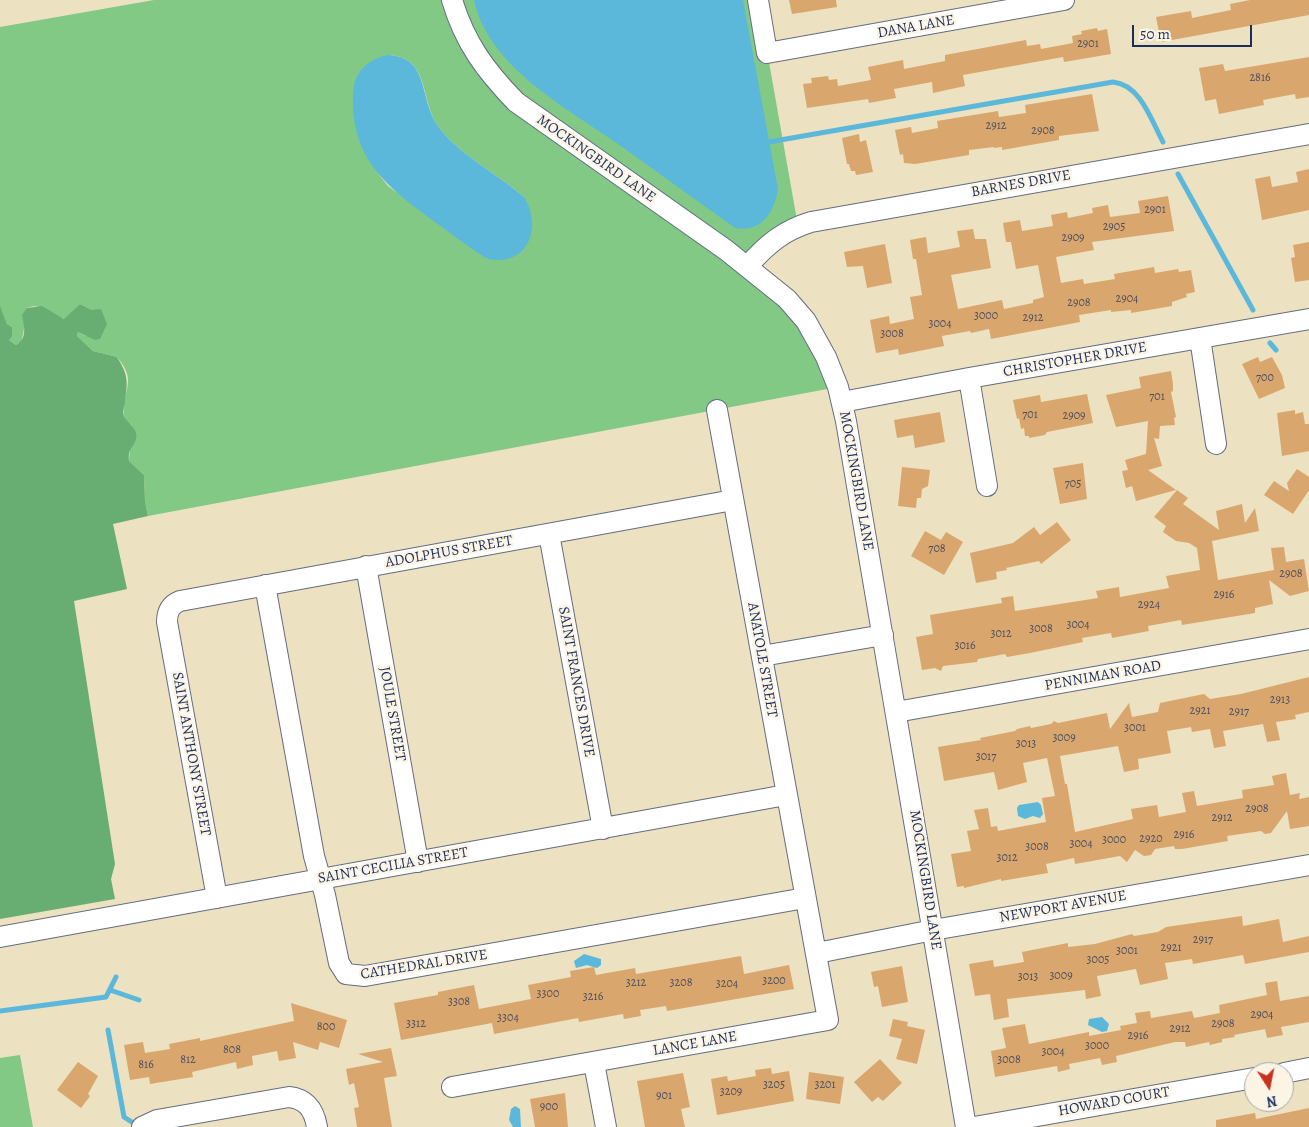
<!DOCTYPE html>
<style>
body{margin:0}
#map{position:relative;width:1309px;height:1127px;overflow:hidden;background:#ece1c0;font-family:Alegreya,serif}
canvas{display:block}
.north{position:absolute;left:1244px;top:1062px;width:50px;height:50px;box-sizing:border-box;background:#fcf5e5;border:1px solid #a2a6af;border-radius:50%;rotate:169deg;font-size:14px;font-weight:700;line-height:20px;text-align:center;color:#1b2f5e}
.north::after{content:'';display:block;margin:auto;width:18px;height:22px;background:#c8321e;clip-path:polygon(50% 0,100% 100%,50% 72%,0 100%)}
.scale{position:absolute;left:1132px;top:25px;width:120px;height:22px;box-sizing:border-box;border:2px solid #1b2f5e;border-top:0;padding-left:6px;font-size:15px;line-height:18px;white-space:nowrap;color:#1b2f5e;-webkit-text-stroke:4px #fcf5e5;paint-order:stroke}
</style>
<div id="map">
<canvas width="1309" height="1127"></canvas>
<div class="north">N</div>
<div class="scale">50 m</div>
</div>
<script>
const ctx = document.querySelector('canvas').getContext('2d');
ctx.lineJoin = 'round';
function fillPath(path, color) { ctx.fillStyle = color; ctx.fill(path, 'evenodd'); }
function trace(path, color, width, dash) { ctx.strokeStyle = color; ctx.lineWidth = width; ctx.lineCap = dash ? 'butt' : 'round'; ctx.setLineDash(dash || []); ctx.stroke(path); }
function drawText(font, color, halo, rows, align = 'center') {
  ctx.font = font + ' Alegreya,serif'; ctx.lineWidth = 5; ctx.setLineDash([]); ctx.textBaseline = 'middle'; ctx.strokeStyle = halo; ctx.fillStyle = color; for (const [text, x, y, turn = 0] of rows) {
    ctx.save(); ctx.translate(x, y); ctx.rotate((+turn || 0) * Math.PI / 180); ctx.textAlign = isNaN(turn) ? turn : align; if (halo) ctx.strokeText(text, 0, 0); ctx.fillText(text, 0, 0); ctx.restore();
  }
}
fillPath(new Path2D(`
 M154 0H758L798 226 749 267 772 285 838 387 148 516 145 501 144 475 129 461 132 426C115 414 129 395 128 378 127 370 122 363 117 357L93 351 77 336 78 332 86 336 92 310 80 304 65 319C50 314 43 302 27 308 24 321 25 330 21 342L16 345 9 340 12 327 7 324 0 305V27ZM388 55C429 57 420 95 436 123 455 153 497 173 524 197L488 259 388 186C362 154 353 131 353 91Z
 M20 1055 33 1127H0V1058Z`), '#81c985');
fillPath(new Path2D(`
 M80 304 92 310 101 309 107 324 100 339 95 340 78 332 77 336 93 351 117 357C128 375 128 380 125 401 125 405 123 408 123 412 124 423 139 427 136 439 133 449 128 447 129 461L144 475 145 501 148 516 113 524 127 589 74 601 115 864 111 879 115 899 0 919V305L7 324 12 327V336L9 340 16 345C28 338 24 326 22 315L27 308 42 306 64 319Z`), '#68ad72');
fillPath(new Path2D(`
 M474 0H743L778 189C774 212 762 233 735 228 696 200 657 172 618 144 566 107 489 68 474 0Z
 M388 55C429 57 419 95 436 123 455 153 497 173 524 197 543 227 528 267 488 259 469 248 452 234 435 222 387 187 350 159 353 93 354 72 368 59 388 55Z
 M1038 802 1041 805 1043 814 1040 818 1033 816 1025 819 1018 816 1017 808 1019 805Z
 M584 954 601 959V965L597 968 587 965 576 968 574 961Z
 M1102 1017 1109 1024 1107 1031 1102 1032 1088 1025 1089 1019Z
 M515 1106 520 1109 521 1127H513L509 1120 511 1109Z`), '#5cb8da');
trace(new Path2D(`
 M763 143 1113 82C1141 85 1151 120 1163 142
 M1178 174 1253 310
 M1270 343 1276 350
 M110 990 139 1000
 M0 1011 106 997 116 977
 M108 1030 124 1117 138 1126`), '#5cb8da', 5);
fillPath(new Path2D(`
 M789 0H836L837 7 792 14Z
 M1250 0H1309V15L1161 42 1156 17 1191 11 1192 18 1231 10 1230 4Z
 M1097 28 1098 31 1107 29 1111 54 1064 62 1063 57 963 75 965 86 933 93 932 82 894 89 896 98 869 103 868 99 807 108 803 84 812 83 811 78 828 76 829 80 837 79 838 86 871 80 868 67 903 60 904 69 945 61V55L1026 40 1027 46 1040 44 1041 49 1073 43 1072 36 1082 34 1081 31Z
 M1309 57V97L1296 99 1295 94 1263 100 1264 105 1219 114 1216 99 1205 101 1199 68 1223 64 1225 71Z
 M1092 94 1099 131 1059 136V140L1002 150V147L994 148V147L969 150V155L915 164 904 163 903 154 900 155 895 130 911 127 912 133 938 128 937 121 998 111 999 117 1026 113 1025 105Z
 M859 134 860 142 866 140 873 172 856 175 855 171H851L849 164H847L842 138Z
 M1309 169V210L1262 220 1255 179 1270 176 1272 187 1298 182 1296 172Z
 M1168 196 1174 231 1092 242 1094 250 1056 257 1061 283 1083 279 1084 284 1115 279 1114 274 1154 267 1155 273 1178 269 1179 272 1191 270 1195 292 1186 294 1187 297 1172 302V306L1131 313V310L1111 312V310L1079 315 1080 322 991 339 989 329 971 333 970 331 942 336 944 346 899 355 898 349 876 353 870 320 889 316 890 324 914 319 910 297 922 295 916 259H913L910 240 926 237 928 253 960 247 957 231 973 229 975 239H986L991 268 951 275 958 309 1002 300 1004 309 1033 303V300L1044 297 1038 265 1016 269 1011 242H1006L1003 223 1020 220 1022 231 1053 226 1051 215 1067 212 1068 218 1093 213 1092 208 1108 205 1110 217 1140 213 1138 201Z
 M1309 242V280L1295 282 1291 258 1295 257 1293 245Z
 M885 244 892 283 867 288 863 266 847 267 844 252Z
 M1258 357 1260 362 1272 357 1282 375 1285 388 1259 399 1242 364Z
 M1171 371 1173 384V391L1171 392 1176 417 1174 418 1175 425 1160 426 1159 439 1154 438 1162 466 1148 470 1176 490 1136 501 1132 486 1126 488 1122 471 1128 470 1125 460 1146 454 1148 421 1116 427 1106 395 1141 388 1139 377Z
 M1087 394 1093 423 1047 432 1045 435 1029 438V436H1025L1024 428 1021 429 1019 418 1017 419 1013 400 1040 395 1041 402Z
 M1295 410V414L1303 412 1305 424H1309V451L1282 456 1277 413Z
 M940 412 945 442 915 448 913 435 897 438 894 420Z
 M1083 463 1087 499 1060 504 1053 468Z
 M902 467 930 470 928 486 922 489 921 498H917L916 508 898 506Z
 M1297 469 1309 477V490L1293 514 1264 495 1274 481 1289 491 1287 483Z
 M1177 490 1188 498 1183 504 1219 530 1216 511 1242 504 1245 523 1255 508 1259 531 1212 541 1218 580 1274 570 1271 548 1284 547 1286 562 1304 559 1309 591 1290 596 1269 580 1273 604 1255 608V613L1182 625 1181 620 1148 626 1149 631 1112 638 1111 633 1082 638 1083 642 1030 653 1007 657 1005 654 978 659 977 662 943 666 941 671 935 668 922 670 916 637 933 634 930 615 1002 603 1001 598 1013 596 1015 611 1098 598 1096 591 1119 587 1120 597 1169 588 1166 576 1200 570 1197 548 1189 543 1176 541 1163 532 1166 526 1154 517Z
 M1057 522 1071 540 1041 564 1039 561 1006 568 1007 570 996 572 997 579 976 583 970 553 1013 543 1034 527 1040 535Z
 M925 531 941 540 946 532 963 542 944 575 911 556Z
 M1309 677V712L1295 715 1296 719 1276 722 1280 740 1267 742 1263 724 1223 731 1226 746 1214 748 1210 729 1192 732 1191 727 1167 731 1171 753 1138 759 1139 769 1124 772 1118 746 1060 756 1065 784H1067L1075 832 1133 819 1131 809 1157 805 1159 817 1186 812 1182 793 1194 791 1197 806 1243 798 1242 790 1274 785 1272 776 1286 773 1290 795 1300 793 1299 799 1309 797V826L1290 829 1287 811 1271 833 1265 834 1261 831 1227 836 1228 841 1182 849H1175L1174 846 1155 849 1151 855 1144 856 1135 850 1127 862 1120 856 1075 864 1074 858 1046 864 1048 873 1001 881V879L964 888V886L957 887 951 854 971 851 967 831 979 829 974 810 988 808 991 827 997 826 998 831 1046 822 1042 798 1055 796 1047 758 1023 763 1027 782 998 790 994 772 944 781 938 747 981 740 980 738 1015 731 1017 729 1030 726 1031 728 1051 724 1054 721 1058 723 1107 713 1110 729 1129 703 1132 717 1158 712 1160 703 1204 694 1210 699 1241 694Z
 M1242 916 1243 926 1279 919 1283 942 1309 936V952L1245 964 1243 955 1193 964 1192 959 1165 963 1168 979 1140 985 1136 969 1097 976 1101 996 1086 999 1085 990 1007 999 1009 1017 994 1020 990 994 975 996 969 964 993 960 994 967 1024 962 1022 952 1068 943V947L1095 944 1132 934 1134 936 1158 932 1166 927Z
 M741 956 744 974 789 965 794 989 667 1011 666 1006 640 1010 641 1016 624 1019 623 1014 579 1022 578 1018 494 1034 492 1023 401 1040 394 1003 438 995V992L474 985 479 1009 531 999 528 985 571 977 570 971 594 967 596 975 635 968 636 974Z
 M902 966 908 1002 882 1007 878 986 874 987 871 972Z
 M1277 981 1280 1001 1309 996V1022L1281 1027 1283 1035 1267 1038 1265 1029 1234 1035 1235 1037 1222 1039V1042L1210 1045 1209 1042 1186 1047 1185 1042H1175L1116 1056 1117 1062 1102 1065 1100 1058 1069 1064 1070 1069 1058 1072 1057 1066 995 1077 991 1051 1006 1048 1002 1028 1025 1024 1029 1044 1089 1032V1036L1121 1030 1120 1026 1137 1023 1135 1013 1150 1011 1151 1018 1192 1011 1194 1018 1220 1013 1219 1005 1267 995 1265 983Z
 M291 1003 347 1020 339 1048 320 1042 318 1050 293 1042 296 1058 279 1061 277 1051 252 1056 253 1065 237 1069 236 1062 192 1072 193 1077 150 1084 149 1077 130 1080 124 1045 143 1042 145 1053 170 1049 169 1044 200 1038V1041L294 1021Z
 M893 1019 908 1022 907 1026 925 1030 917 1064 896 1059 902 1039 889 1036Z
 M391 1048 397 1076 384 1078 392 1127H357L354 1108 359 1107 354 1083 349 1085 346 1069 383 1062 358 1054Z
 M880 1059 902 1083 883 1101 878 1097 872 1102 854 1082Z
 M78 1062 98 1076 88 1094 90 1096 81 1108 57 1090Z
 M771 1068 772 1074 789 1071 794 1101 717 1115 711 1079 727 1076 728 1081 756 1076 755 1070Z
 M809 1072 844 1077 840 1104 806 1099Z
 M683 1073 690 1107 681 1109 685 1127H645L637 1081Z
 M565 1093 568 1127H535L530 1099Z
 M1309 1108V1127H1216V1120L1255 1113 1256 1119Z`), '#d9a76d');
const minor = new Path2D(`
 M452 0C465 43 485 70 516 102L726 250 787 299 806 321 826 357 838 387 846 421 966 1127
 M758 0 767 53 1064 0
 M748 266C766 245 784 230 811 222L1309 134
 M1200 338 1216 444
 M969 378 987 486
 M842 402 969 378 1309 319
 M549 534 603 829
 M366 566 418 862
 M265 585 314 856 325 895 339 963 346 974 365 976 805 898
 M762 656 883 635
 M896 712 1309 639
 M217 898 167 622C167 612 170 605 180 601L733 500
 M0 937 786 795
 M817 953 933 930 1309 865
 M594 1063 606 1127
 M1284 1073 1309 1068
 M452 1087 828 1020 717 410
 M142 1127 157 1120 289 1097C307 1099 314 1110 317 1127
 M974 1127 1254 1078`);
trace(minor, '#646d80', 22);
trace(minor, '#fff', 20);
drawText('12px', '#4a4d62', null, [
 ["2901",1088,44],
 ["2816",1260,78],
 ["2912",996,126],
 ["2908",1043,131],
 ["2901",1155,210],
 ["2905",1114,227],
 ["2909",1073,238],
 ["2904",1127,299],
 ["2908",1079,303],
 ["3000",986,316],
 ["2912",1033,318],
 ["3004",940,324],
 ["3008",892,334],
 ["700",1265,378],
 ["701",1157,397],
 ["701",1030,415],
 ["2909",1074,416],
 ["705",1073,484],
 ["708",937,549],
 ["2908",1291,574],
 ["2916",1224,595],
 ["2924",1149,605],
 ["3004",1078,625],
 ["3008",1041,629],
 ["3012",1001,634],
 ["3016",965,646],
 ["2913",1280,700],
 ["2921",1200,711],
 ["2917",1239,712],
 ["3001",1135,728],
 ["3009",1064,738],
 ["3013",1026,744],
 ["3017",986,757],
 ["2908",1257,809],
 ["2912",1222,818],
 ["2916",1184,835],
 ["2920",1151,839],
 ["3000",1114,840],
 ["3004",1081,844],
 ["3008",1037,847],
 ["3012",1007,858],
 ["2917",1203,940],
 ["2921",1171,948],
 ["3001",1127,951],
 ["3005",1098,960],
 ["3009",1061,976],
 ["3013",1028,977],
 ["3200",774,981],
 ["3212",636,983],
 ["3208",681,983],
 ["3204",727,984],
 ["3300",548,994],
 ["3216",593,997],
 ["3308",459,1002],
 ["2904",1262,1015],
 ["3304",508,1018],
 ["3312",416,1024],
 ["2908",1223,1024],
 ["800",326,1027],
 ["2912",1180,1029],
 ["2916",1138,1036],
 ["3000",1097,1046],
 ["808",232,1050],
 ["3004",1053,1052],
 ["812",188,1060],
 ["3008",1009,1060],
 ["816",146,1065],
 ["3205",774,1085],
 ["3201",825,1085],
 ["3209",731,1092],
 ["901",664,1096],
 ["900",549,1107]
]);
drawText('15px', '#1b2f5e', '#fcf5e5', [
 ["DANA LANE",916,27,-10],
 ["MOCKINGBIRD LANE",596,159,35],
 ["BARNES DRIVE",1021,184,-10],
 ["CHRISTOPHER DRIVE",1075,360,-10],
 ["MOCKINGBIRD LANE",856,481,80],
 ["ADOLPHUS STREET",449,552,-10],
 ["ANATOLE STREET",762,660,80],
 ["PENNIMAN ROAD",1103,676,-10],
 ["SAINT FRANCES DRIVE",576,682,80],
 ["JOULE STREET",392,714,80],
 ["SAINT ANTHONY STREET",191,754,80],
 ["SAINT CECILIA STREET",393,866,-10],
 ["MOCKINGBIRD LANE",925,880,81],
 ["NEWPORT AVENUE",1063,907,-10],
 ["CATHEDRAL DRIVE",424,965,-9],
 ["LANCE LANE",695,1044,-10],
 ["HOWARD COURT",1114,1102,-10]
]);
</script>
